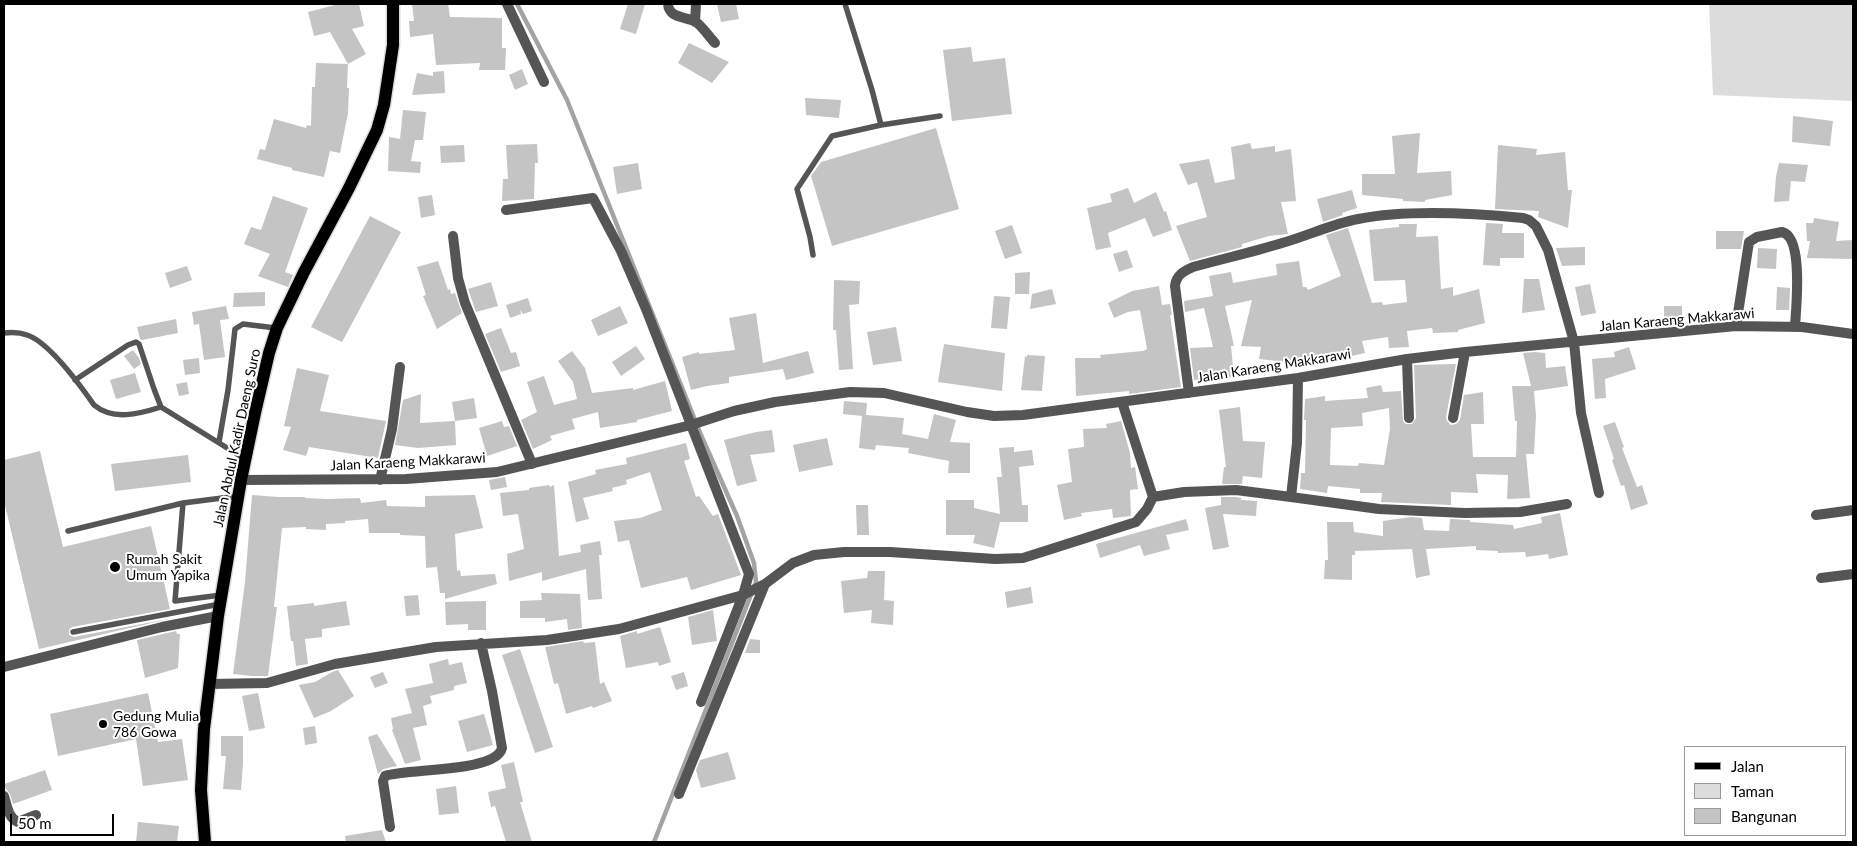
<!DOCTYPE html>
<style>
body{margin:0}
#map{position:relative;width:1857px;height:846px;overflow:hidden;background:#fff;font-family:Lato,sans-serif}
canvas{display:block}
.frame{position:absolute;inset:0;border:5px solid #000;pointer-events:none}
.legend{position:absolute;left:1684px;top:746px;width:162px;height:90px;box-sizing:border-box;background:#fff;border:1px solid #999;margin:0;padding:6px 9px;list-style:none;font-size:15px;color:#000}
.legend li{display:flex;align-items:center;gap:10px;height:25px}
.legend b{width:25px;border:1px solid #999}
.scale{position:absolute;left:10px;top:814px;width:104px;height:22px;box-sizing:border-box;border:2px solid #000;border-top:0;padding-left:6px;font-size:15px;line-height:18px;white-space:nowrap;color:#000;-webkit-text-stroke:4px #fff;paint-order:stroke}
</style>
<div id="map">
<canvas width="1857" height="846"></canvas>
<div class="frame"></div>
<ul class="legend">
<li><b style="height:6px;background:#000"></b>Jalan</li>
<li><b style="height:14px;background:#dcdcdc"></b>Taman</li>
<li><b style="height:14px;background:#c4c4c4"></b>Bangunan</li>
</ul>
<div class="scale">50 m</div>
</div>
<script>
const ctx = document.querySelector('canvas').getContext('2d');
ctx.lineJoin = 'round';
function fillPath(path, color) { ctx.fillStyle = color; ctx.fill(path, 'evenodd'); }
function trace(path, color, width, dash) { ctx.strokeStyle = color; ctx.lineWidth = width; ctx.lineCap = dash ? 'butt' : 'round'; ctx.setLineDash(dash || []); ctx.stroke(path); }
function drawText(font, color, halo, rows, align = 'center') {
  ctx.font = font + ' Lato,sans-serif'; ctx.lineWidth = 4; ctx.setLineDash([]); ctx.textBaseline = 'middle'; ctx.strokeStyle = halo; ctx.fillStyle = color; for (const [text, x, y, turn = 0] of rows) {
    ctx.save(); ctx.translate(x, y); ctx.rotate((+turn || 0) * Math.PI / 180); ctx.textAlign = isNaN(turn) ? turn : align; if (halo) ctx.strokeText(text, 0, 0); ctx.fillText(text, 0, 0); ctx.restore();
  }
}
fillPath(new Path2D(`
 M1709 4H1853V101L1713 95Z`), '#dcdcdc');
trace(new Path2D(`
 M517 4 567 100 701 435 737 516 754 563 756 582 654 842`), '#a3a3a3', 4.5);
fillPath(new Path2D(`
 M339 4H359L364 26 352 29 366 54 348 64 330 32 314 36 308 12Z
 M412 4H448L450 17 502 18V48H506L505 70H479L480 63 436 65 433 34 410 37 409 21H414Z
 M628 4H645L636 34 620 29Z
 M717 4H736L739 19 721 22Z
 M689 43 729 62 712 83 678 63Z
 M971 47 973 62 1005 58 1012 114 952 121 943 50Z
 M316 63 348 64 347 88H349L348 113 340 153 330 151 324 177 292 170V168L257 159 260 149 265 150 274 119 306 128 307 125 311 126 312 87H315Z
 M522 69 528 84 515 90 509 75Z
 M444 71 445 93 412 95 417 73 433 76V72Z
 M805 98 841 100 839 118 806 115Z
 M403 110 426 112 423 140H415L411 161 421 162 420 173 388 171 389 137 400 139Z
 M1793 116 1833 121 1830 146 1792 142Z
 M936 128 959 209 832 246 811 176 821 162Z
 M1420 133 1417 173 1451 171 1452 195 1425 200V202L1403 201V199L1362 195V174H1395L1392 136Z
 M1250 143 1252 149 1275 146V152L1291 149 1296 201 1281 202 1288 234 1269 236 1242 244V247L1190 261 1176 226 1207 217 1197 182 1188 185 1179 164 1209 159 1215 183 1235 179 1231 147Z
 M537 144 538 163H535L534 199 502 201 503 179H508L506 145Z
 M464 145 465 162 441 163 440 146Z
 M1498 145 1537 149 1536 155 1565 152 1568 190H1572L1568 228 1538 217 1539 211 1495 209Z
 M638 163 642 189 617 194 613 167Z
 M1779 163 1808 165 1805 182 1791 181 1789 201 1774 202 1776 177Z
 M1128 188 1134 203 1156 192 1164 212 1166 211 1172 230 1153 237 1145 218 1108 233 1111 247 1096 250 1087 208 1112 202 1110 194Z
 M1352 190 1357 208 1342 213 1343 215 1323 222 1317 199Z
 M432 195 435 215 421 218 418 197Z
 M273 196 308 208 285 272 293 275 288 287 258 276 270 254 244 244 251 227 261 230Z
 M370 216 401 232 342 342 311 327Z
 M1814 218 1839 222 1836 241 1853 240V259L1807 258 1810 241H1807L1806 223H1813Z
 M1486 223 1503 224 1502 233H1524V258H1500V266L1483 265Z
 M1399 224H1417L1416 237 1438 236 1441 289 1453 287V296L1479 289 1485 323 1458 330V332L1433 333 1432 328 1407 331 1409 347 1389 348 1388 337 1362 341 1365 353 1347 357 1318 360V362L1296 363 1259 359 1261 347 1241 346 1252 300 1225 306 1234 346H1231L1234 377 1194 380 1190 348 1213 347 1204 308 1185 312 1184 301 1213 296 1209 276 1231 272 1233 283 1277 275 1276 264 1299 261 1303 287H1306L1308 290 1341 276 1326 235 1348 228 1372 303 1382 302 1383 305 1407 302 1405 280 1374 281 1369 230 1399 227Z
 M1012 225 1022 253 1005 259 995 231Z
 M1716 231H1744L1741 249H1716Z
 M1585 247V265L1562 266 1556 248Z
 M1758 248 1777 249 1776 269 1757 268Z
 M1127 250 1133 267 1119 272 1113 254Z
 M438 261 448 290 450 289 451 294 455 293 462 313 437 329 423 296 426 295 417 267Z
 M187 266 192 280 170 288 165 273Z
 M1030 272 1029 294H1015V273Z
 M1524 279H1539L1545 310 1522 313Z
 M834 280 860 281 859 304 849 305 853 369 839 370 836 330H833Z
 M491 282 498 306 476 312 468 289Z
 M1590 284 1596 313 1581 316 1575 287Z
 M1159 286 1162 305 1170 304 1172 315H1170L1181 387 1129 394V391L1076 396 1075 358H1101L1100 355 1143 351 1147 349 1140 310 1128 312 1114 318 1108 303 1132 291Z
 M1777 287 1790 288 1789 310H1776Z
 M1052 289 1056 304 1030 309 1032 294Z
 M265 292V306L233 307 234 293Z
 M994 296 1010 297 1007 329 991 328Z
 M528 298 532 311 523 314 520 310 521 314 510 318 506 305Z
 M226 306 229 319 220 320 225 357 204 360 199 324 194 325 192 312Z
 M620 306 628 323 598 336 591 320Z
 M1664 306H1682V318H1664Z
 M756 313 763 363 808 351 814 373 786 380 783 369 729 377V383L707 386 691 390 682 357 699 352V354L735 350 729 318Z
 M176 319 178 333 142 340 140 339 137 327Z
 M896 327 902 361 873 365 867 332Z
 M501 328 511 353 516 352 520 366 501 372 485 334Z
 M944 344 1005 353 1002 391 938 382Z
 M636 346 645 359 621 376 612 362Z
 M1629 347 1636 369 1605 379 1606 398 1595 399 1592 359 1615 357 1614 352Z
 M133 350 139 358 141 364 134 369 124 356Z
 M572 351 585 368 592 393 633 388V390L665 381 672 411 637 420V422L600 428 598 412 572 419 575 429 550 436 552 440 533 449 521 420 537 412 527 382 544 376 554 405 577 399 573 382 558 361Z
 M1534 352 1545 353 1546 368 1565 366 1568 386 1534 391 1536 416 1534 454H1526L1530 498 1507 499 1508 475 1476 474 1478 493 1451 492V505L1381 502 1382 493H1360V489L1328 486 1327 493 1300 489 1301 473H1305L1306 420H1304L1305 399 1325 396V401L1368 398 1366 388 1381 385 1383 392 1401 391 1403 421 1406 424H1412L1416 418 1414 365 1456 364 1446 417 1447 421 1451 425 1456 424 1460 420 1464 395 1483 392 1484 424H1471L1473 457H1516L1517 421H1515L1512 386H1531L1523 353ZM1389 408 1390 429 1384 465 1359 463 1358 466 1330 465 1331 428 1363 426 1362 413Z
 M1027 355 1045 356 1042 391 1021 390 1025 356 1027 357Z
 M199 358 200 373 185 375 183 360Z
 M297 368 329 375 320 411 386 421 378 458 309 447 306 456 283 450 291 427 284 426Z
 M135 373 141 392 116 399 110 380Z
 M187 382 189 394 179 396 176 384Z
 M421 394 420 423 455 421 456 445 418 448 395 445 403 400Z
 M474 398 477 418 455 421 452 402Z
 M844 401 867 403 866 415 904 418 902 434 928 439 934 414 956 420 950 442 970 443V473H948L949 461 908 453 909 448 876 445 875 450 859 448 862 416 843 414Z
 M1240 407 1243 441 1265 442 1262 478 1243 476 1242 484H1222L1224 467H1226L1219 410Z
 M502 421 504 427 509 426 517 446 487 456 479 428Z
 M1121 421 1130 453 1131 468 1135 467 1138 489 1130 490 1131 516 1113 518 1112 509 1081 513 1082 516 1064 520 1057 485 1072 482 1068 449 1084 447 1083 429 1107 428 1106 424Z
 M1615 422 1624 447 1622 448 1637 487 1642 485 1648 504 1631 510 1624 485 1621 486 1612 460 1614 459 1603 426Z
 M772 430 775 452 750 455 757 481 737 486 724 440 756 432Z
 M827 438 833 465 799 472 793 445Z
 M686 443 690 459 684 461 696 497 699 496 713 516 718 514 741 575 691 590 687 577 641 588 629 540 618 542 614 521 640 518 662 510 650 472 626 480 627 484 612 488 613 491 583 498 589 519 576 522 568 482 596 474 595 470 627 464 626 458Z
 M1014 447V452L1032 450 1034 465 1019 467 1022 505H1028V522H1000L994 548 973 543 975 535H946V500H974V508L1000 514 997 477H1002L999 448Z
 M40 451 63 547 151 526 170 609 72 627 69 630V635L74 637 173 618 39 649 4 501V460Z
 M188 455 191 482 115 491 111 464Z
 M505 477 507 487 491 490 489 480Z
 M549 485 550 487 554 485 559 556 581 552 580 545 600 541 602 555H599L602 599 588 600 586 569 542 581V572L509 581 507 554 524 549 518 514 503 516 500 493 529 490V488Z
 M252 495 278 497H305V498L327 499 360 498 361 503 386 500 387 506 425 507V496L475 495 483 528 455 534 457 571 460 570 461 576 495 574 497 584 445 599V593H440L437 567 426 568 425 536 400 535V533H369L368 519 345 521V523L326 524V530L306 529V527L282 528 274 607H277L268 676H252L233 674 245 582Z
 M1221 497H1236L1241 498V500L1257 501 1256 516 1223 514 1229 547 1213 550 1205 508 1221 505Z
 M856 505H868L869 535H857Z
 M1560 513 1568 555 1549 559 1548 554 1526 557 1525 552 1498 553V551L1476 550V546L1426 549 1430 575 1416 578 1412 549 1355 551V555H1352V580L1324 579 1325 560H1328L1327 522H1353L1354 532 1383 536V521L1411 517 1422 518 1424 530 1449 531 1450 519 1470 520V522L1513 525 1514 529 1542 523 1541 517Z
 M1186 519 1189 530 1166 535 1170 549 1144 556 1140 545 1100 558 1096 544Z
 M868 571H885L884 600 894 601 893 625 871 623 872 610 844 613 841 581 867 578Z
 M1031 587 1033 603 1007 608 1005 592Z
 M541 593 580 594 582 628 568 630 567 619 545 622V618H520V601L542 600Z
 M418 595 420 615 406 616 404 596Z
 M346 601 350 625 322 629V637L305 639 308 664 296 666 293 641H291L287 606 314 603V606Z
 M486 601V630H468V624L446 625 445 602Z
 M713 610 717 641 692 645 688 617Z
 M660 627 671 662 659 666 658 662 626 668 620 636 637 631V634Z
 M176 631 177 634H180L178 668 145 678 137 640Z
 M750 639 760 640V653H745Z
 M583 641 584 643 595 642 600 684 604 682 612 701 593 708 592 706 566 714 558 683 554 684 545 647Z
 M520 649 553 747 535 753 502 655Z
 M448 659 449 665 462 662 467 683 454 686V690L430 696 432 703 423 706 427 725 413 728 421 760 405 764 392 730 393 729 391 718 412 713 405 689 433 683 429 664Z
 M338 670 354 696 331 711 314 718 299 685 315 682 332 672Z
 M383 672 388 683 375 688 370 677Z
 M684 672 688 686 676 690 671 676Z
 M148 693 158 742 182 739 188 780 143 786 136 739 58 756 50 714Z
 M258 693 265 728 249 731 242 696Z
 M484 714 493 745 467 752 458 721Z
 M315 726 317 743 305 745 303 728Z
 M377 734 397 766 383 769 378 774 368 737Z
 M221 736H243V764L241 790 223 789 226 756H221Z
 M728 752 736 779 701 788 696 770 700 760Z
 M514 762 523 802H520L532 842H506L495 806 491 807 488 792 506 788 501 765Z
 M45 770 52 790 13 804 10 794 6 789 4 784Z
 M456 786 459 813 439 815 436 789Z
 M138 822 179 826 177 842H136Z
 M382 830 386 842H346L345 836Z`), '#c4c4c4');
const primary = new Path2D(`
 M205 842 201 790 204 729 218 616 241 480 255 413 269 353 277 328 304 272 349 188 377 130 384 105 393 45V4`);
trace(primary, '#dbdbdb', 15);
trace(new Path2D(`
 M845 4 872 90 881 125 940 116
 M813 255 810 237 797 189 832 136 881 125
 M4 333C12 332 19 332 27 335 49 342 80 385 94 405 113 421 139 414 161 407
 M75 380 128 345 136 342 139 344 154 389 161 407 245 459
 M219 442 228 390 235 329 243 324 276 328
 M183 503 175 601 221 595
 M68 531 183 503 238 496
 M73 632 220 604`), '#555', 5.5);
trace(new Path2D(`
 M507 4 544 82
 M668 4C669 19 686 16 696 22 703 27 709 37 715 43
 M695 22 696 4
 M506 210 593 198 621 251 646 309 749 574 743 595 701 702
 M453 236 458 278 465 303 532 464
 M1736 326 1749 242 1757 237 1782 232C1804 237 1796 308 1795 327
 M1407 359 1409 418
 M1298 378 1297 443 1291 497 1379 509 1465 513 1520 512 1567 504
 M1189 393 1175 286C1176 275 1184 271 1193 267 1222 259 1253 252 1282 243 1307 236 1332 224 1358 219 1409 209 1472 213 1523 218L1529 220 1536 226 1548 250 1574 342 1581 413 1599 493
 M1122 402 1153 497 1184 492 1236 490 1291 497
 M1453 418 1465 352
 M241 480 406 479 497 472 691 425 734 411 775 402 850 392 884 393 967 412 994 416 1023 415 1298 378 1407 359 1465 352 1736 326 1802 327 1853 334
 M380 480 392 429 400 367
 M1816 515 1853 510
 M1821 578 1853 574
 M4 667 162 627 218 616
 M210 684 267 683 335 664 436 647 547 640 619 629 743 595 765 584 793 563 814 555 844 552H890L995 559 1023 558 1136 522 1147 509 1153 497
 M679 794 765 584
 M4 796C7 805 8 818 18 822L36 815
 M390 827 383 781 385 776C406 768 496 773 502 748L492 691 481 643`), '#555', 10);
trace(primary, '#000', 12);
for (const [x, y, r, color] of [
 [115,567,6,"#000"],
 [103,724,5,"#000"]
]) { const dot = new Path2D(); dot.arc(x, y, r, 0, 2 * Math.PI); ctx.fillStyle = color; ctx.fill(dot); trace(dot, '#fff', 2); }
drawText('14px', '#000', '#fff', [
 ["Jalan Karaeng Makkarawi",1677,320,-5],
 ["Jalan Karaeng Makkarawi",1274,366,-9],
 ["Jalan Abdul Kadir Daeng Suro",237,438,-78],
 ["Jalan Karaeng Makkarawi",408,462,-3]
]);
drawText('14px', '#000', '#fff', [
 ["Rumah Sakit",126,559],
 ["Umum Yapika",126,575],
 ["Gedung Mulia",113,716],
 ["786 Gowa",113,732]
], 'left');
</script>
